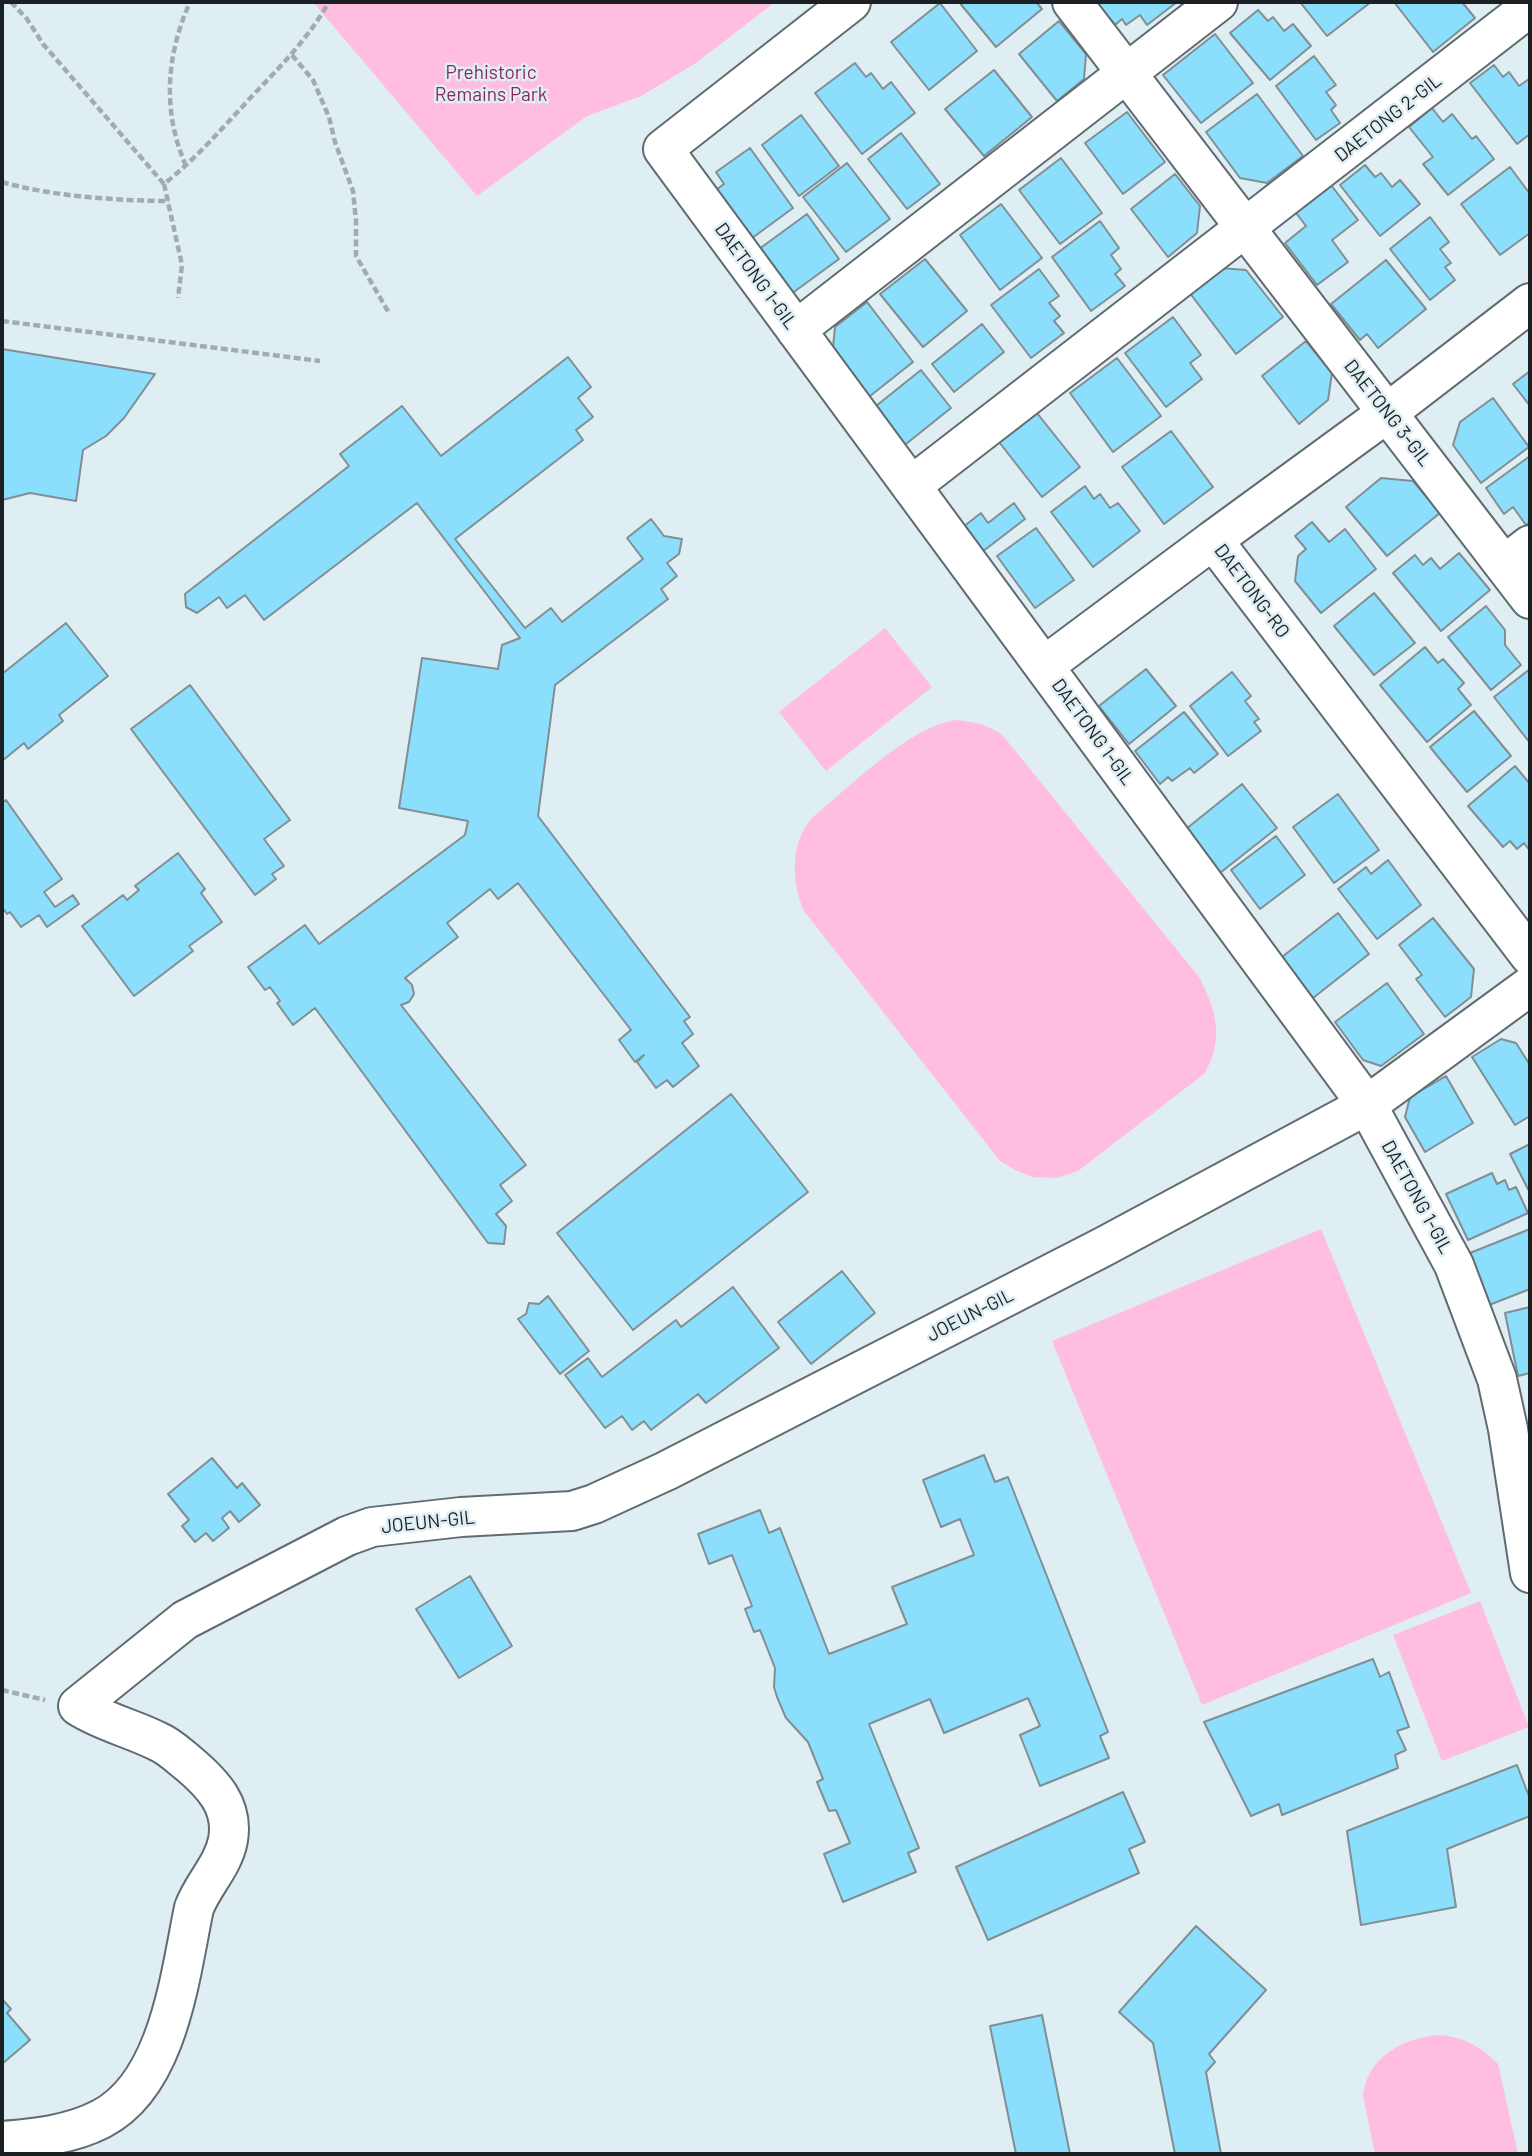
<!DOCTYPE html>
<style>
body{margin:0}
#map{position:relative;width:1532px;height:2156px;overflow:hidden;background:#dfeef3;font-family:Barlow,sans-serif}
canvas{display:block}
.frame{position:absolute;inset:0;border:4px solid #1b2022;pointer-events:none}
</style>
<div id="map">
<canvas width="1532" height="2156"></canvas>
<div class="frame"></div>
</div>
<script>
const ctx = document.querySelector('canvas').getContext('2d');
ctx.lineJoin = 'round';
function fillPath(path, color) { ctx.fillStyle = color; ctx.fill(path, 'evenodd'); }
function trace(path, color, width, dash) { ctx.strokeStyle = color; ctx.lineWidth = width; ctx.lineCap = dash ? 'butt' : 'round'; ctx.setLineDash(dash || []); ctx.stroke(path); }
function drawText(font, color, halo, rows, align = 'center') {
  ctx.font = font + ' Barlow,sans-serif'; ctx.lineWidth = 5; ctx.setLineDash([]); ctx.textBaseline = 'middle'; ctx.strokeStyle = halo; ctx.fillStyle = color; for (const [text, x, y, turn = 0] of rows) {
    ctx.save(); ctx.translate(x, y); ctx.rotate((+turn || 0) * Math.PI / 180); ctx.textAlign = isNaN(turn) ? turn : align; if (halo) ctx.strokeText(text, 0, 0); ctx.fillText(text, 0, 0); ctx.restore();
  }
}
fillPath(new Path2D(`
 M313 2H775L696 63 641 96 587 116 477 196Z
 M885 628 932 687 826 771 779 712Z
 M955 720C973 722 990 724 1004 737L1199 977C1216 1009 1225 1041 1204 1074L1078 1171 1057 1178 1032 1177 1015 1170 1000 1161 804 911C791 882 790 841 813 817 852 785 906 729 955 720Z
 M1321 1229 1471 1593 1202 1705 1052 1341Z
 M1480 1601 1529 1727 1442 1761 1393 1635Z
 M1437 2035C1462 2036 1481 2046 1498 2064L1518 2154H1375L1363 2096C1367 2057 1402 2039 1437 2035Z`), '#ffbde0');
const building = new Path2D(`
 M959 2H1036L1042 9 996 47Z
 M1096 2H1177L1147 25 1140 15 1126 25 1122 19 1115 25Z
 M1300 2H1371L1327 36Z
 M1394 2H1462L1475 18 1433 52Z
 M940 3 977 51 929 90 891 42Z
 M1258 10 1268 21 1273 17 1284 31 1293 24 1311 46 1270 80 1230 33Z
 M1059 21 1086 54 1084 79 1057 101 1019 54Z
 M1215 34 1253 83 1201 123 1163 75Z
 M1314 56 1336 85 1326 92 1336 105 1331 110 1340 123 1316 140 1276 86Z
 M855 63 866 77 871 73 883 89 891 82 915 113 862 154 815 93Z
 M1494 65 1503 77 1509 72 1519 86 1529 79 1530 80V134L1517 144 1470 83Z
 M994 70 1032 117 984 156 945 109Z
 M1257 94 1303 156 1267 183 1240 178 1206 132Z
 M1432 108 1443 122 1452 114 1472 139 1476 136 1494 159 1448 195 1423 164 1433 157 1409 127Z
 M1127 112 1165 162 1123 194 1085 143Z
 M801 115 839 166 799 196 762 145Z
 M901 133 940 184 907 209 868 159Z
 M750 148 793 208 744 244 709 195 724 184 716 172Z
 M1061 158 1102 213 1060 244 1019 190Z
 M847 163 890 219 846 252 803 197Z
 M1365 165 1375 177 1381 173 1392 187 1400 180 1420 204 1380 236 1340 185Z
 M1510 167 1530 194V233L1500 255 1461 204Z
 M1175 174 1200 206 1197 233 1168 257 1131 209Z
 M1331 185 1358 220 1332 240 1348 262 1317 285 1285 243 1306 226 1296 213Z
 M1001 204 1042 258 1000 290 960 235Z
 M807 214 839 259 787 297 755 252Z
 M1430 217 1449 242 1440 249 1451 263 1445 267 1455 280 1430 300 1390 249Z
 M1100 221 1119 248 1111 255 1121 269 1115 274 1125 286 1091 311 1052 257Z
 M925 259 967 311 923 347 880 294Z
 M1386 260 1426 309 1378 348 1367 334 1360 340 1331 304Z
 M1220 268 1246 270 1283 317 1236 354 1189 292Z
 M1039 269 1059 296 1049 303 1060 316 1054 321 1064 333 1031 358 991 305Z
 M867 302 913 362 865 400 832 357 835 327Z
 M1173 317 1201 355 1190 363 1202 379 1166 407 1125 353Z
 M982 324 1004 352 954 392 932 364Z
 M1306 341 1332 373 1328 400 1299 424 1262 376Z
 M2 349 155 374 124 418 106 436 83 450 76 501 30 493 2 500Z
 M568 357 591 387 578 398 593 417 576 430 583 440 455 539 525 628 551 608 562 622 643 559 627 538 651 519 664 536 682 539 679 554 667 563 677 576 661 589 668 599 555 685 538 816 690 1017 684 1021 693 1034 682 1043 699 1066 673 1087 667 1080 656 1088 637 1062 644 1055 635 1062 619 1040 631 1030 518 883 498 899 490 889 447 923 458 937 405 978 412 985 414 994 409 1002 401 1005 526 1165 500 1185 512 1201 496 1214 506 1226 504 1244 488 1243 315 1008 293 1025 277 1003 280 1001 270 987 265 990 248 967 305 925 319 944 465 835 468 821 399 808 422 658 498 669 502 645 520 638 417 503 264 620 245 595 227 608 219 597 197 613 186 607 185 594 349 466 340 454 402 406 441 456Z
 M1117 358 1161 416 1113 452 1070 393Z
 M921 370 951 408 901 448 871 410Z
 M1530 371V406L1513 384Z
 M1493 398 1529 447 1481 483 1453 445 1460 422Z
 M1037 413 1080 467 1042 497 999 442Z
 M1171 431 1213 487 1164 524 1122 467Z
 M1530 456V522L1526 525 1513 507 1504 514 1486 488Z
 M1381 478 1413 481 1440 513 1387 556 1346 507Z
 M1085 486 1094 499 1100 494 1110 508 1118 503 1140 531 1093 567 1051 512Z
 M1014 503 1025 519 982 552 963 527 981 513 988 523Z
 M1312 522 1329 542 1345 529 1376 569 1321 613 1295 581 1298 556 1306 549 1295 536Z
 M1036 528 1074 580 1035 608 997 556Z
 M1459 553 1490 590 1441 631 1393 573 1415 555 1423 565 1431 558 1440 569Z
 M1374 593 1415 643 1374 675 1334 626Z
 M1486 606 1505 630V645L1521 665 1491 690 1448 637Z
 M66 623 108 676 59 715 63 721 28 749 24 743 2 761V674Z
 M1425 647 1438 663 1443 659 1464 683 1458 689 1471 705 1427 742 1380 685Z
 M1146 669 1176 706 1129 744 1099 706Z
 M1530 669V743L1494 697Z
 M1232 672 1251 696 1245 701 1259 719 1254 722 1261 731 1228 756 1190 706Z
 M190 685 290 820 264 839 284 866 272 874 276 879 255 895 131 729Z
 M1474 711 1511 756 1467 792 1430 747Z
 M1184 712 1218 754 1194 773 1190 768 1172 781 1168 777 1160 784 1135 751Z
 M1515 766 1530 784V851L1524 843 1517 849 1510 841 1503 847 1468 806Z
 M1242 784 1277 828 1220 873 1186 829Z
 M1338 794 1379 850 1334 883 1293 827Z
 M6 800 62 879 44 892 55 907 73 895 79 904 47 927 39 915 21 927 10 912 7 914 2 907V803Z
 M1276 836 1305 875 1260 909 1231 870Z
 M178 853 205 889 201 893 222 922 189 946 193 951 134 996 82 926 123 895 127 900 139 890 135 886Z
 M1388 860 1421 905 1377 939 1338 889 1366 867 1371 874Z
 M1338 913 1369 954 1313 998 1282 957Z
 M1433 918 1474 969 1471 997 1445 1017 1416 979 1422 975 1399 945Z
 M1387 983 1424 1034 1381 1066 1363 1060 1335 1022Z
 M1501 1039 1516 1043 1530 1065V1116L1515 1125 1472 1057Z
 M1446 1076 1473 1123 1425 1152 1405 1117 1410 1097Z
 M731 1094 808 1192 633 1330 557 1233Z
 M1530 1144V1193L1510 1154Z
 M1492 1173 1497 1184 1505 1180 1509 1190 1516 1187 1528 1213 1468 1240 1446 1194Z
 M1530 1229V1289L1489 1305 1470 1253Z
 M842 1271 875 1313 811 1364 778 1322Z
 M733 1287 779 1348 706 1403 698 1394 651 1430 644 1421 632 1430 622 1416 605 1428 565 1375 588 1358 602 1377 676 1320 681 1327Z
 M548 1296 589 1351 560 1374 518 1319 526 1314 529 1303 539 1304Z
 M1530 1307V1373L1518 1376 1505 1313Z
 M984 1455 995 1482 1008 1477 1108 1732 1100 1736 1109 1758 1040 1786 1020 1735 1040 1726 1028 1698 944 1733 930 1699 869 1724 919 1848 908 1853 916 1872 843 1902 824 1854 850 1843 836 1810 829 1811 817 1782 823 1779 808 1742 786 1718 777 1697 774 1687 775 1668 760 1630 754 1632 745 1609 752 1606 732 1555 709 1564 698 1534 760 1510 769 1533 780 1528 829 1654 907 1624 892 1587 974 1555 960 1519 941 1527 923 1480Z
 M212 1458 237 1488 242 1483 260 1505 239 1522 230 1511 222 1518 229 1528 213 1541 206 1533 195 1542 182 1526 189 1520 168 1494Z
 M470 1576 512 1646 459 1678 416 1609Z
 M1373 1659 1380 1677 1389 1672 1409 1727 1397 1731 1406 1750 1395 1755 1398 1768 1282 1815 1279 1804 1251 1816 1204 1722Z
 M1517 1765 1530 1799V1816L1447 1849 1456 1907 1361 1925 1347 1831Z
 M1123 1792 1145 1842 1129 1849 1139 1873 988 1940 956 1867Z
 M1196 1926 1266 1990 1209 2054 1215 2062 1206 2072 1221 2154H1175L1153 2043 1119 2012Z
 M2 1999 11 2009 7 2013 30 2040 2 2064Z
 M1042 2015 1070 2154H1016L990 2026Z`);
fillPath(building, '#8bdffd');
trace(building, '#818e93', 2);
const minor = new Path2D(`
 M851 2 663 149 1367 1105 1454 1265 1497 1379 1508 1429 1530 1573
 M1072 2 1530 599
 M1530 303 1387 413 1213 540 1530 956
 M796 330 1218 2
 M911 486 1530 7
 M1504 565 1530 545
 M1044 666 1213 540
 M2 2141C36 2138 70 2135 101 2119 169 2084 180 1975 194 1908 203 1884 223 1866 228 1840 234 1806 213 1784 188 1763 178 1755 169 1746 157 1741 131 1728 103 1722 78 1706L185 1620 347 1536 372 1527 461 1517 572 1511 594 1504 666 1471 1103 1247 1367 1105 1530 986`);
trace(minor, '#606c71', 42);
trace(new Path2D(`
 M11 2 27 19 43 44 164 184C198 157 225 125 255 93 283 64 309 37 329 2
 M292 55 313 80 329 117 335 142 353 191 356 221V256L389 313
 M186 166C162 111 166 56 190 2
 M2 182C49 196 119 201 169 201
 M164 184 182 265 178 298
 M2 321 320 361
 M2 1690 45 1700`), '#a0acb0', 4.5, [7, 3.5]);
trace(minor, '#fff', 38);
drawText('19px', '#882964', '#dfeef3', [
 ["Prehistoric",491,73],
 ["Remains Park",491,95]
]);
drawText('19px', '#1b2022', '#dfeef3', [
 ["DAETONG 2-GIL",1388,118,-38],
 ["DAETONG 1-GIL",756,276,54],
 ["DAETONG 3-GIL",1388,413,52],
 ["DAETONG-RO",1252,591,53],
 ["DAETONG 1-GIL",1093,732,54],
 ["DAETONG 1-GIL",1417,1197,61],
 ["JOEUN-GIL",970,1315,-27],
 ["JOEUN-GIL",428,1522,-6]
]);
</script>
